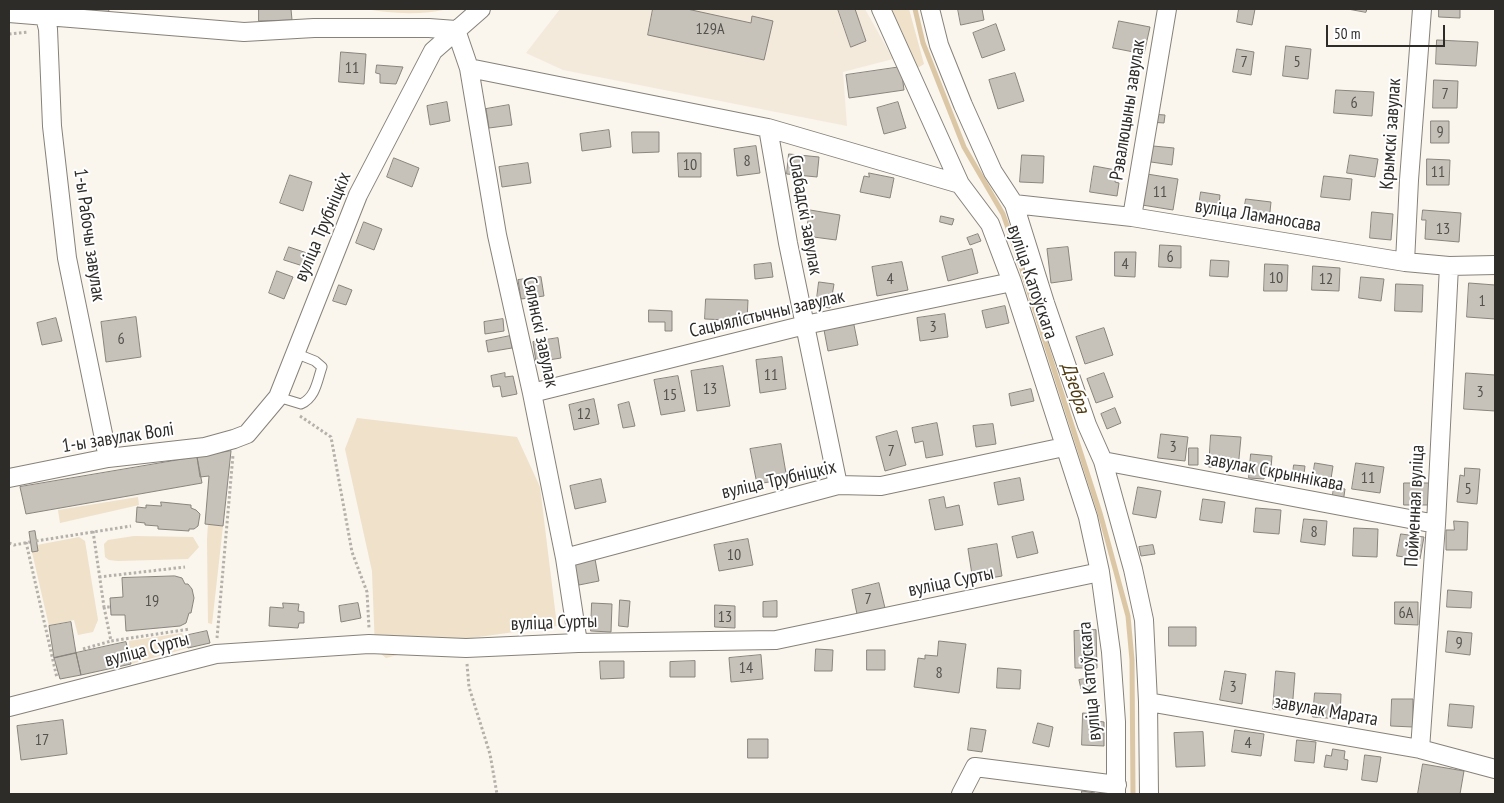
<!DOCTYPE html>
<meta charset="utf-8">
<style>
body{margin:0}
#map{position:relative;width:1504px;height:803px;overflow:hidden;background:#faf5ed;font-family:"PT Sans Narrow",sans-serif}
canvas{display:block}
.frame{position:absolute;inset:0;border:10px solid #2e2c29;pointer-events:none}
.scale{position:absolute;left:1326px;top:25px;width:119px;height:22px;box-sizing:border-box;border:2px solid #2e2c29;border-top:0;padding-left:6px;font-size:15px;line-height:18px;white-space:nowrap;color:#2e2c29;-webkit-text-stroke:4px #fff;paint-order:stroke}
</style>
<div id="map">
<canvas width="1504" height="803"></canvas>
<div class="frame"></div>
<div class="scale">50 m</div>
</div>
<script>
const ctx = document.querySelector('canvas').getContext('2d');
ctx.lineJoin = 'round';
function fillPath(path, color) { ctx.fillStyle = color; ctx.fill(path, 'evenodd'); }
function trace(path, color, width, dash) { ctx.strokeStyle = color; ctx.lineWidth = width; ctx.lineCap = dash ? 'butt' : 'round'; ctx.setLineDash(dash || []); ctx.stroke(path); }
function drawText(font, color, halo, rows, align = 'center') {
  ctx.font = font + ' "PT Sans Narrow",sans-serif'; ctx.lineWidth = 4; ctx.setLineDash([]); ctx.textBaseline = 'middle'; ctx.strokeStyle = halo; ctx.fillStyle = color; for (const [text, x, y, turn = 0] of rows) {
    ctx.save(); ctx.translate(x, y); ctx.rotate((+turn || 0) * Math.PI / 180); ctx.textAlign = isNaN(turn) ? turn : align; if (halo) ctx.strokeText(text, 0, 0); ctx.fillText(text, 0, 0); ctx.restore();
  }
}
fillPath(new Path2D(`
 M560 9H865L893 59 843 72 847 126 563 70 526 53Z`), '#f3eadc');
fillPath(new Path2D(`
 M366 9H365H449C421 15 393 14 366 9Z
 M889 9H909L924 64 916 69Z
 M357 418 517 437 540 487 557 626 450 641 386 658 375 649 372 571 345 449Z
 M138 497 139 505 60 523 58 510Z
 M208 524 223 526 212 624 208 623 207 539Z
 M134 536 193 537 199 547 188 559 118 561 109 560 105 557 104 544 108 540Z
 M79 537 85 541 98 620 93 632 78 635 74 620 49 626 32 552 38 551 37 545Z
 M182 633 188 648 131 664 129 641Z`), '#efe1ca');
trace(new Path2D(`
 M915 9 923 43 964 147 1003 214 1016 251 1100 513 1128 616 1132 660 1133 794`), '#dbc7a5', 5);
const building = new Path2D(`
 M85 9H109L107 21 84 17Z
 M259 9H291L292 20 259 21Z
 M653 9H687L751 23 752 16 773 21 764 60 648 35Z
 M838 9H855L866 41 851 47Z
 M958 9H982L984 20 961 25Z
 M1239 9H1255L1252 25 1237 22Z
 M1348 9H1367L1366 12Z
 M1439 9H1460V18L1439 17Z
 M1119 21 1150 27 1144 54 1113 48Z
 M996 24 1005 50 982 58 973 33Z
 M1437 40 1478 42 1476 66 1436 64Z
 M1286 46 1311 49 1308 79 1283 76Z
 M1237 49 1254 52 1251 75 1233 72Z
 M341 52 366 54 364 84 339 82Z
 M377 65 403 67 396 84 380 83V74L376 73Z
 M901 67 904 90 849 98 846 75Z
 M1015 73 1024 101 998 109 989 80Z
 M1434 80 1458 81 1457 108H1433Z
 M1336 90 1374 92 1372 116 1334 113Z
 M447 102 450 121 430 125 427 106Z
 M898 102 906 128 884 134 877 108Z
 M509 105 512 125 489 128 486 109Z
 M1151 114 1165 115 1164 123 1150 122Z
 M1431 121H1449V143H1431Z
 M609 130 611 147 582 151 580 134Z
 M632 132H659V152L633 153Z
 M756 146 760 173 737 176 734 149Z
 M1153 146 1174 148 1172 165 1151 162Z
 M678 153H701V177H679Z
 M789 154 819 157 817 177 787 174Z
 M1022 155 1044 156 1043 183 1020 182Z
 M1350 155 1378 159 1375 177 1347 173Z
 M394 158 419 168 412 187 387 177Z
 M1427 159 1450 160 1449 185H1427Z
 M528 163 531 183 502 187 499 167Z
 M1094 166 1116 170 1115 182 1119 183 1117 196 1090 192Z
 M869 173 894 178 890 198 860 192 864 176 869 177Z
 M1147 174 1178 179 1173 210 1142 205Z
 M290 175 312 182 303 211 280 203Z
 M1324 176 1352 179 1350 200 1321 197Z
 M1201 192 1220 195 1218 214 1198 212Z
 M1246 199 1271 202 1269 221 1243 217Z
 M810 210 840 215 836 240 806 236Z
 M1423 210 1461 213 1459 242 1425 239 1426 220H1422Z
 M1372 212 1393 214 1391 240 1370 238Z
 M941 216 954 219 952 225 940 222Z
 M364 222 382 229 374 250 356 243Z
 M978 234 981 241 970 245 967 238Z
 M1160 245 1181 246V268L1159 267Z
 M289 247 307 253 303 266 284 260Z
 M1068 247 1072 280 1051 283 1047 249Z
 M972 249 978 273 948 281 942 257Z
 M1115 252H1136L1135 277 1115 276Z
 M1211 260 1229 261 1228 277 1210 276Z
 M902 262 908 290 877 296 872 267Z
 M771 263 773 277 755 279 754 265Z
 M1265 264 1288 265 1287 291H1264Z
 M1313 266 1340 268 1339 291 1312 290Z
 M277 271 293 277 284 299 269 293Z
 M541 277 544 296 521 299 518 280Z
 M1361 277 1384 279 1381 301 1359 298Z
 M819 282 834 284 830 308 816 306Z
 M1469 283 1495 285V319L1467 317Z
 M1396 284 1423 285 1422 312 1395 311Z
 M339 285 352 290 346 305 333 301Z
 M706 299 748 300 747 321 705 319Z
 M1005 306 1009 323 986 328 982 311Z
 M649 310 672 311V331H665V322H649Z
 M945 314 948 337 920 341 917 318Z
 M136 317 141 357 106 362 101 322Z
 M56 318 62 341 42 345 37 323Z
 M503 319 504 331 485 334 484 322Z
 M854 325 858 345 828 351 824 330Z
 M1104 328 1113 355 1085 364 1076 337Z
 M510 336 512 348 488 352 486 341Z
 M558 338 561 358 536 362 533 342Z
 M782 357 786 389 760 393 756 360Z
 M723 366 730 406 697 411 691 371Z
 M505 373V377L513 376 517 394 502 397 500 386 493 387 491 376Z
 M1104 373 1113 397 1096 403 1087 379Z
 M1466 373 1495 375V411L1464 409Z
 M678 376 685 411 661 415 654 380Z
 M1031 389 1034 401 1011 406 1009 394Z
 M594 399 599 424 574 430 569 405Z
 M629 402 635 426 623 428 618 405Z
 M1115 408 1121 423 1107 429 1101 414Z
 M937 423 943 455 926 458 923 441 915 443 912 428Z
 M993 424 996 444 976 447 973 426Z
 M897 431 906 465 885 471 876 437Z
 M1161 434 1188 437 1185 461 1158 458Z
 M1211 435 1241 437 1238 469 1209 467Z
 M781 444 787 479 757 484 750 449Z
 M1189 448H1198V465H1189Z
 M231 451 223 526 205 524 209 476 200 477 197 457Z
 M1251 454 1272 456 1271 468 1265 467 1264 479 1249 478Z
 M197 457 202 483 26 514 20 487Z
 M1315 463 1333 466 1330 485 1312 483Z
 M1356 463 1384 467 1380 493 1352 489Z
 M1294 465 1305 466 1303 482 1292 481Z
 M1465 468 1480 469 1477 504 1457 502 1460 475 1464 476Z
 M1020 478 1024 500 998 505 994 483Z
 M601 479 606 502 575 509 570 486Z
 M1404 483H1430V505H1404Z
 M1138 487 1161 491 1156 518 1133 514Z
 M1334 487 1345 489 1343 503 1332 502Z
 M944 497 946 508 959 505 963 525 935 530 929 500Z
 M1203 499 1225 502 1222 523 1200 520Z
 M161 502 191 505V508L196 510 200 514 198 526 194 529H189V531L158 529V526L145 525V523L136 522 137 507 146 508V505L161 506Z
 M1256 508 1281 510 1279 534 1254 532Z
 M1304 519 1327 521 1325 545 1301 542Z
 M1454 521 1468 522 1467 550H1446V530H1454Z
 M1354 528 1378 529 1377 557 1353 556Z
 M35 531 38 551 32 552 29 532Z
 M1033 532 1038 553 1017 558 1012 537Z
 M1401 534 1424 537 1420 559 1397 556Z
 M748 539 753 565 719 571 714 545Z
 M997 544 1002 576 973 581 968 549Z
 M1153 545 1155 554 1141 556 1139 547Z
 M595 559 599 581 579 585 574 563Z
 M175 576 182 578 185 584H188L192 589 194 598 191 613H189L186 623 180 626 126 631 125 615H111L110 598 123 597 122 578Z
 M879 583 885 608 857 614 852 590Z
 M1448 590 1472 592 1471 608 1447 607Z
 M620 600 630 601 628 627 619 626Z
 M777 601V617H763V602Z
 M1395 602H1418V625L1395 624Z
 M283 603 299 604 298 611 304 612V623H299L298 628 269 626 270 607 283 608Z
 M358 603 361 618 341 622 339 606Z
 M592 603 612 604 611 632 591 631Z
 M715 605 735 606V628L715 627Z
 M71 622 76 653 54 658 49 626Z
 M1169 627H1196V646H1169Z
 M1096 630 1097 668H1075L1074 631Z
 M207 631 210 643 188 648 184 636Z
 M1448 631 1472 633 1470 655 1446 652Z
 M939 641 966 644 959 693 914 687 918 658 925 659V655L937 656Z
 M126 642 131 664 81 675 76 653Z
 M816 649 833 650 832 671H815Z
 M867 650H885V670H867Z
 M76 653 81 675 60 679 54 658Z
 M761 655 763 679 731 682 729 658Z
 M600 661H624V678L601 679Z
 M695 661V677H670V662Z
 M998 668 1021 670 1020 689 997 688Z
 M1225 671 1246 674 1242 704 1220 700Z
 M1276 671 1295 673 1292 711 1273 709Z
 M1095 677 1097 686 1081 689 1079 680Z
 M1315 693 1341 694 1340 719 1313 717Z
 M1392 699H1413V727L1391 726Z
 M1450 704 1474 706 1472 728 1448 726Z
 M1083 713 1098 714 1097 721 1104 722V746L1082 745Z
 M63 720 67 754 21 760 17 726Z
 M1038 723 1053 727 1049 747 1033 743Z
 M971 728 986 730 982 752 968 750Z
 M1235 730 1264 734 1261 756 1232 752Z
 M1203 732 1205 766 1176 767 1174 733Z
 M748 739H768V758H748Z
 M1297 740 1316 742 1314 763 1295 761Z
 M1333 749 1345 751 1344 759 1348 760 1347 770 1324 767 1326 755 1331 756Z
 M1365 755 1381 757 1377 782 1362 780Z
 M1423 764 1464 771 1460 794H1418Z
 M1082 791 1095 793V794H1082Z`);
fillPath(building, '#c6c2ba');
trace(building, '#89857e', 1);
const service = new Path2D(`
 M278 397 301 404C316 397 317 381 322 367L315 361 295 353`);
const minor = new Path2D(`
 M881 9 960 184 990 224 1012 282 1088 517 1100 572 1111 652 1116 722V794
 M930 9 939 45 963 105 993 172 1014 204 1045 303 1087 425 1103 461 1133 569 1144 620 1148 702 1149 794
 M9 13 244 32 314 28H429L456 30
 M45 17 48 29 52 126 67 258 108 458
 M456 30 469 68 497 235 532 393 565 558 578 643
 M469 68 768 128 960 184
 M768 128 788 243 838 485
 M1014 204 1132 217 1405 262 1449 266 1495 265
 M1132 217 1167 9
 M1405 262 1409 180 1422 9
 M532 393 805 325 1012 282
 M1103 461 1436 524
 M9 478 108 458 205 447 234 439 247 434 278 397 358 195 433 51 481 9
 M565 558 838 485 881 486 1064 447
 M1148 702 1420 749 1495 769
 M9 707 216 654 369 644 466 648 578 643 776 640 1100 572
 M1420 749 1436 524 1449 266
 M961 794 975 767 1117 785`);
trace(service, '#86827a', 11);
trace(minor, '#86827a', 20);
trace(new Path2D(`
 M9 34 28 32
 M300 416 331 437 352 552 367 592 369 628
 M93 531 104 607H110
 M36 541 131 526
 M26 542 57 678
 M9 543 14 545 30 542
 M99 577 185 567
 M104 607 111 641 190 629
 M217 638 233 455
 M83 649 111 641
 M467 664 469 687 490 754 497 794`), '#b4b0aa', 3, [2.5, 2.5]);
trace(service, '#fff', 9);
trace(minor, '#fff', 18);
drawText('16px', '#54524d', null, [
 ["129А",710,29],
 ["7",1244,62],
 ["5",1297,62],
 ["11",352,68],
 ["7",1445,94],
 ["6",1354,103],
 ["9",1440,132],
 ["8",747,161],
 ["10",690,165],
 ["11",1438,172],
 ["11",1160,192],
 ["13",1443,229],
 ["6",1170,257],
 ["4",1125,264],
 ["10",1276,278],
 ["4",890,279],
 ["12",1326,279],
 ["1",1482,301],
 ["3",933,327],
 ["6",121,339],
 ["11",771,375],
 ["13",710,389],
 ["3",1480,392],
 ["15",670,395],
 ["12",584,414],
 ["3",1173,447],
 ["7",891,451],
 ["11",1368,478],
 ["5",1468,489],
 ["8",1314,532],
 ["10",734,555],
 ["7",868,599],
 ["19",152,601],
 ["6А",1406,613],
 ["13",725,617],
 ["9",1459,643],
 ["14",746,668],
 ["8",939,673],
 ["3",1233,687],
 ["17",42,740],
 ["4",1248,743]
]);
drawText('19px', '#2e2c29', '#fff', [
 ["Рэвалюцыны завулак",1128,110,-81],
 ["Крымскі завулак",1391,134,-86],
 ["Слабадскі завулак",805,215,80],
 ["вуліца Ламаносава",1258,216,9],
 ["вуліца Трубніцкіх",323,227,-67],
 ["1-ы Рабочы завулак",89,235,82],
 ["вуліца Катоўскага",1032,282,71],
 ["Сацыялістычны завулак",767,314,-13],
 ["Сялянскі завулак",540,332,78],
 ["1-ы завулак Волі",118,438,-9],
 ["завулак Скрыннікава",1274,472,11],
 ["вуліца Трубніцкіх",779,480,-13],
 ["Пойменная вуліца",1415,506,-87],
 ["вуліца Сурты",951,582,-12],
 ["вуліца Сурты",554,623,-2],
 ["вуліца Сурты",147,650,-15],
 ["вуліца Катоўскага",1090,681,-95],
 ["завулак Марата",1326,711,10]
]);
drawText('italic 20px', '#513c12', '#fff', [
 ["Дзебра",1075,388,72]
]);
</script>
